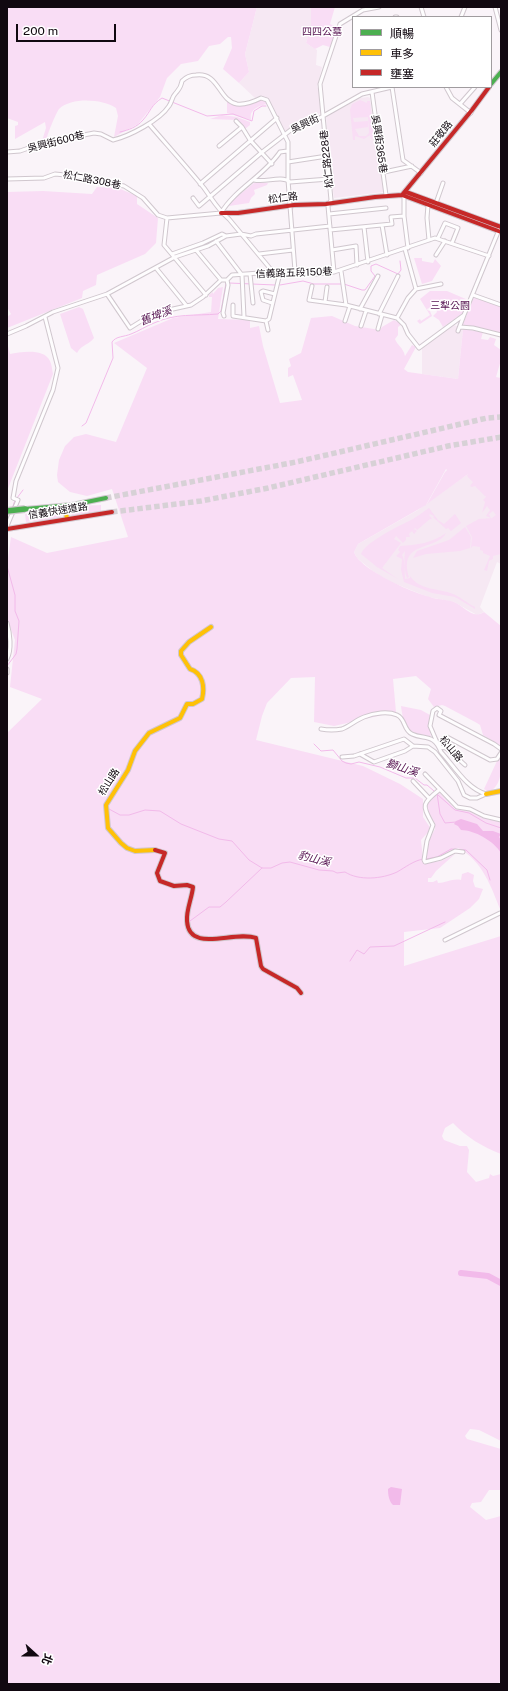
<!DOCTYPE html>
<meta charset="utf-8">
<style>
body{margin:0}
#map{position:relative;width:508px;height:1691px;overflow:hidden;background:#faf4f9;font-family:"Public Sans","Noto Sans TC",sans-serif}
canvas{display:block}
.frame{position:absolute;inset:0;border:8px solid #110810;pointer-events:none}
.legend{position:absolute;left:352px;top:16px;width:140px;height:72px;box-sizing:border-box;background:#fff;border:1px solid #a09c9f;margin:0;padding:5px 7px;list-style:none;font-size:12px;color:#110810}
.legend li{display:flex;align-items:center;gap:8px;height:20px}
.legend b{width:20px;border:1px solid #a09c9f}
.north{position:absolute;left:16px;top:1635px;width:40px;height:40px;-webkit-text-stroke:3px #fff;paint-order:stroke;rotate:111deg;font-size:11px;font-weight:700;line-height:16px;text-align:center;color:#110810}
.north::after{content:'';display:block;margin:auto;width:14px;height:18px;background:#110810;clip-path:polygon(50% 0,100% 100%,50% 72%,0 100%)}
.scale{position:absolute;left:16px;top:24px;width:100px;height:18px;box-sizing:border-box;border:2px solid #110810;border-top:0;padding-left:5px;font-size:12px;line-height:14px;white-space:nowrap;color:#110810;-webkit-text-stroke:3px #fff;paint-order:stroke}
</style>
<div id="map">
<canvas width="508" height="1691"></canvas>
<div class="frame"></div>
<ul class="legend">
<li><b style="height:5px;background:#4caf50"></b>順暢</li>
<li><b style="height:5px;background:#ffc107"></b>車多</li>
<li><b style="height:5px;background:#c62828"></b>壅塞</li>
</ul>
<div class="north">北</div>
<div class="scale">200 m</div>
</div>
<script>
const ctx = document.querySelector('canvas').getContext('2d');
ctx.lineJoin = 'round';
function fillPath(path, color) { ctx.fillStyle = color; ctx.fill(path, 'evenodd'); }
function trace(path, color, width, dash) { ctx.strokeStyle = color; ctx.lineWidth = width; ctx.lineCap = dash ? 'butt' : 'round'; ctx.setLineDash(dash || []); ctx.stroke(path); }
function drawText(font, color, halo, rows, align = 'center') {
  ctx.font = font + ' "Public Sans","Noto Sans TC",sans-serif'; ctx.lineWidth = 3; ctx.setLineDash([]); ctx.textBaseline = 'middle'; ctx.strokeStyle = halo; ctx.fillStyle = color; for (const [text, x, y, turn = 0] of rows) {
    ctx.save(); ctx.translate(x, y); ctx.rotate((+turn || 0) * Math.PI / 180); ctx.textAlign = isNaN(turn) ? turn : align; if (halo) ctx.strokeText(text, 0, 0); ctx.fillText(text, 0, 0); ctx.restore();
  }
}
fillPath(new Path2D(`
 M257 7H311V27L306 43 317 50 316 65 322 67 317 87 319 89 321 113 285 131 269 99 261 97 255 98 239 83 249 72 245 54Z
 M368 97 370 98 384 192 334 198 329 158 326 116 360 98Z
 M454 325 463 329 458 379 422 374V347Z
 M469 473 479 485 501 522V564L497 562 480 607 484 612 477 615 454 602 428 597 391 582 374 572 357 558 354 552 358 544 418 510Z`), '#f6e8f3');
fillPath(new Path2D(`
 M7 7H257L245 54 249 72 239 83 223 69 232 48 231 37H228L220 44 209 46 198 61 181 64 167 78 160 97 138 124 114 137 118 116 116 108C102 99 72 97 59 109 56 113 47 135 46 141H42L46 128 45 122 15 139V126L18 125V122L7 118Z
 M311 7H335L330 24 337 27 330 47 323 45 315 49 306 43 311 27Z
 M263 99 268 104C263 104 254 108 252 112 250 115 251 117 251 120L227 113V100C239 110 249 103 263 99Z
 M360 100 367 103V101H370L374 138 371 139 370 135 364 139 355 136V140H353L350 110 352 104ZM368 117 369 133 366 136H359L355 129 368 127V121L354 122 353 118Z
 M222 115 237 117 250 122V125L245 129 236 120 210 119Z
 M254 183H268L267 185 254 190 255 194 251 198 249 203 229 206 228 204Z
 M97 187 118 188 137 196V204L158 218 156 243 145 254 97 275 96 285 83 291 82 298 7 328V317L11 314 7 307V192L43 191 92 194Z
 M414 258H422V261L433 263 435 259 441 266 432 281 422 284Z
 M223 287 218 319 250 320V328L259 326 263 346 280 403 302 400 293 375 288 377V368L291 366 289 359 301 353 311 318 332 316 355 326 380 330 382 327 394 320 402 324 398 327V335L395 339C397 345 403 347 405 356L412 345 416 347 404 369 408 372 458 379 463 329 483 332 481 339 488 340 490 337 496 339 494 345 501 350V360L496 377 501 378V434L496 435 501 436V554L493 556V559L489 561 487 571 484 570 490 556 483 553V551L480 550V547L473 546 471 548 472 537 466 526 479 519 492 518 496 515 493 511 489 514 491 518 486 516 490 510 487 506 482 513 485 502 483 500 486 497 475 486 472 487 470 486 473 482 467 476 468 474 427 504 445 472 447 470 446 469 426 505 358 544 354 552C359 569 413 593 430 597 438 600 446 599 454 602 464 606 473 620 484 612L501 626V746L483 735 480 725 477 723 445 706 442 705 434 707 428 699 431 689 416 676 393 679 396 712 334 726 314 722 315 677 291 678 267 703 262 716 256 740 363 766 400 784 423 799V817L431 829 421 840 423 859 426 863 441 861 455 854 436 871 431 878H428V882H433L437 880 438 883C446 883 453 878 461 880L462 874 468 872 474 875 473 881 475 887 483 889 479 899 470 908 440 928 404 932V966L501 936V1154C483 1147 466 1137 453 1123L445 1128 442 1136 444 1140 460 1146H467L469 1150 467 1172 476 1182 489 1178 490 1174 493 1176 501 1174V1441L479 1430 470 1429 465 1436 467 1439 501 1449V1490H489L481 1502 472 1503 470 1507 486 1520 501 1516V1681L497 1684H7V733L42 699 10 687 15 640 7 619V565L11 537 47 553 128 537 112 489 87 496 70 492 58 482 57 475 59 460 65 446 74 437 86 434 116 442 147 368 114 343 173 318 211 312 212 297H209V295L213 292V294L218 288Z
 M430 291H447L468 300 463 313 443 327 439 320 433 316 437 312 436 309 433 308 431 310 428 308 427 310 430 311 432 316 420 324 417 321 420 319 421 321 430 315 420 299Z
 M474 297 501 307V334L465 327 463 324Z
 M79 307 83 309 94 338C89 345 82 344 77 353L71 348 60 314Z
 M8 346 10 354C21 352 44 348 50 361 52 365 52 370 53 374L7 491Z
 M101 505V511L76 515H72L70 512C75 503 91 506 101 505Z
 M429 508 438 520 444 524 455 514 461 523 451 531 448 528 446 529 433 517 434 516 430 514 429 515 432 519H430L417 530 415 528 406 536 414 529 417 531 414 534 412 531 409 534 410 537H406V540L403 543 396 536 394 539 401 543 382 568 398 579 377 567 361 554C365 542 401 525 413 519 418 516 423 512 429 508Z
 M57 510 62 514 60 518 26 522 25 514Z
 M465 527 471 537 470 548 460 551 426 554 413 558 417 551 449 540Z
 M446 533C437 551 398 540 409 577L407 578C404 571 404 558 405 551L402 555C405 559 405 575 405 582V579L410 578V576C420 591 439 588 453 594 461 597 467 603 475 607V609L455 597 432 593 404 582 401 570 402 559 396 556 400 552 398 550 400 546C417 545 432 543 446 533Z
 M401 706 421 710 430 715 429 722 431 737C408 732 404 730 401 706Z
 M501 758C501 771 502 785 489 792L484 789 497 761Z
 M439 792 455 809 470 811 483 818 501 822V911C491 887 483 861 458 848L436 858 427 859 426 846 435 829V823L428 815 427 804Z`), '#f9ddf5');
fillPath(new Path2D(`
 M461 819 477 824 483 831H493L501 834 499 837 501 840V853C494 841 474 830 461 830L458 826 454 824 456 821Z
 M391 1487 402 1489 400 1505H393C389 1501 388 1495 388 1489Z`), '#f2baea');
trace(new Path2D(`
 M120 132C129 130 137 127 143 120 151 111 151 105 162 98L207 116 233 114 252 121 254 111 262 106H266
 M229 283 275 285
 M344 284 362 290H365L375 276 371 271V266L376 264 398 274 401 270 400 261
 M280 285 303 281 314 284H341
 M82 426 86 423 113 358 112 342C116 336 124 337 131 334 139 331 146 326 154 323 176 313 195 316 218 314L221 311 226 283
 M17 498 23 490
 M12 509 15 500
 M7 520 10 514
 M7 666 16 654 17 649 19 621 15 611V595L7 566
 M314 744 321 751 333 750 342 761 346 763 351 764 359 762 380 767 406 778H415L424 785H427L434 791
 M437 793 440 814 445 823 456 822
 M438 795 455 810 469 813 486 823 501 828
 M109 809 120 815H129L145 810 160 811 181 824 219 839 232 841 249 860 262 868H271L282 863 290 862 319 870 333 871 337 873 345 872C359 881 382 879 397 872 406 867 413 861 423 859
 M426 859 437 857 451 849 466 850 487 870 490 880
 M190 921 209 907H220L226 902 262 868
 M350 961 357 950 364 954 370 947 394 946 445 922`), '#f2baea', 1);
trace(new Path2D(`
 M461 1273 488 1276 501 1283`), '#f2baea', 6);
trace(new Path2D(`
 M106 498 296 462 487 418 501 417
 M112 512 201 501 268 488 448 446 501 437`), '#d7d1d6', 5.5, [5.5, 3]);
const street = new Path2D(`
 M421 7 424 17
 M495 7 501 30
 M395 17H397
 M461 17 465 7
 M392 87 403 160 421 173
 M446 87 452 98 471 113
 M372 92 386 195
 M460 104 475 87
 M236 121 242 127 250 140 272 164
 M149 124C167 145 186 166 204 188 212 199 219 211 229 219L273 272
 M219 146 242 127
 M7 152 20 151 43 143 94 133 101 134 113 140C130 136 160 120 169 106 172 102 172 97 175 94 179 89 181 88 182 81 186 77 191 75 196 75 219 72 218 100 237 104 246 105 253 102 261 98L267 100 288 142V180L295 271
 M288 162 327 156
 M384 172 412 166
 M7 179 44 178 55 174 76 176 124 186 143 198 158 215 167 218 221 213
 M254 180C265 183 281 175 290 182L329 179
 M200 184 277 118
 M404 196V216L408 248
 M193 198 199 206 261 153 292 129 316 120 362 94 392 87
 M436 203 443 183
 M428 205 427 218 429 240
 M221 213C235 189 264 176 280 152L287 151
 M329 214 386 208
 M167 218 164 245 206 295
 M382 225 387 255
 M364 227 368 262
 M330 230 392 224 391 217 404 216
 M438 238 445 223 458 228 452 243
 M216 241 242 275 244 317
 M405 249 416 289
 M196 250 221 280
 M332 250 356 246 357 265
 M172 254 203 243 222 234 226 236
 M259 254 293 250
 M436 255 445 241
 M156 268 186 305
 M341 271 346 305
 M334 272 328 206 331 200 320 84 340 24 363 10 379 7
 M250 274 253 303
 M312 286 309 300 346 305 397 318 404 325 408 334 419 348 464 315 501 225
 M107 294 130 328 146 318 164 311 191 305 203 297 221 280H227L232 275 273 272 280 273 295 271 315 274 334 272 435 238 489 256
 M473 295 501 305
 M325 302 327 287
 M272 303 263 300 261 292 263 291 275 294
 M233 305V316L266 321
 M360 309 378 276
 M379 314 398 276
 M224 316 223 313 228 285 227 280
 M397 318 408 298 416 289 441 284
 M266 321 269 319 280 273
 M266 321 268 330
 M345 321 350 306
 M361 326 366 311
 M460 327 473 328 501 335
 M378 329 382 315
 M458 331 464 315
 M7 334 26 326 53 312 107 294 175 257 208 246 226 236 241 234 251 236 256 234 330 226
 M7 526 18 500 13 498 16 481 53 390 58 368 45 317
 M7 623C10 633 12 650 7 659
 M7 669V673
 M321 729C327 730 336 730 342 729 350 726 356 720 364 717 374 713 388 711 397 715 406 719 403 730 412 734 424 740 434 733 441 752 454 766 467 789 486 794
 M439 747 446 748 465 765
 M501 749 494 744 439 715 441 711 437 708 433 711 430 726 439 747 441 740 447 737 490 760 497 759 501 753
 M360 754 374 762 405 751 413 746
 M342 757 354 756 404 739 413 746 428 747 435 752 458 781 464 795 470 798H477L486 794
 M425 774 457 807 470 809 484 816 501 820
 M413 781 429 798
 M439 790C420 805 423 806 433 825L427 841 424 860 425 862 441 858 455 851 463 852
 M445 940 500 913`);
const fast = new Path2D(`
 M491 84 501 72
 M25 509 72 505 106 498`);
const slow = new Path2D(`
 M65 506 67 519
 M486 794 501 791
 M155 850 135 851 127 848 121 843 108 828 106 805 128 770 135 751 149 733 180 718 187 704H193L202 699C205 687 203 673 190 669L181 655V651L189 642 211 627`);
const jam = new Path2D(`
 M406 192 501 227
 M402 195 472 110 489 87
 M221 213H238L294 205 326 204 375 197 402 195 501 232
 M7 529 112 512
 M155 850 165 853 157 873 160 881 174 886 187 885 193 887C192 898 186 910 187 921 189 954 234 930 256 938L261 966 263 969 297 988 301 993`);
trace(street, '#d0c7ce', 5);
trace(fast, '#d0c7ce', 6);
trace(slow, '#d0c7ce', 6);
trace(jam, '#d0c7ce', 6);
trace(street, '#fefdfe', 3);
trace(fast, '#4caf50', 4);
trace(slow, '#ffc107', 4);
trace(jam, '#c62828', 4);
const fastBridge = new Path2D(`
 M7 511 25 509`);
trace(fastBridge, '#d0c7ce', 8, []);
trace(fastBridge, '#4caf50', 5.5);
drawText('10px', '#54114f', '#fff', [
 ["四四公墓",322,32],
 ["三犁公園",450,306]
]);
drawText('10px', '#110810', '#fff', [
 ["吳興街",305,124,-25],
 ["莊敬路",441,134,-51],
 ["吳興街600巷",56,142,-14],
 ["吳興街365巷",379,144,82],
 ["松仁路228巷",327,159,-96],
 ["松仁路308巷",92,180,11],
 ["松仁路",283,198,-7],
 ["信義路五段150巷",294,273,-2],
 ["信義快速道路",58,511,-9],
 ["松山路",451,749,50],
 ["松山路",109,782,-58]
]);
drawText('italic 11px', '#54114f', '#fff', [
 ["舊埤溪",156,316,-21],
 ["獅山溪",402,768,18],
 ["豹山溪",314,859,14]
]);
</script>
